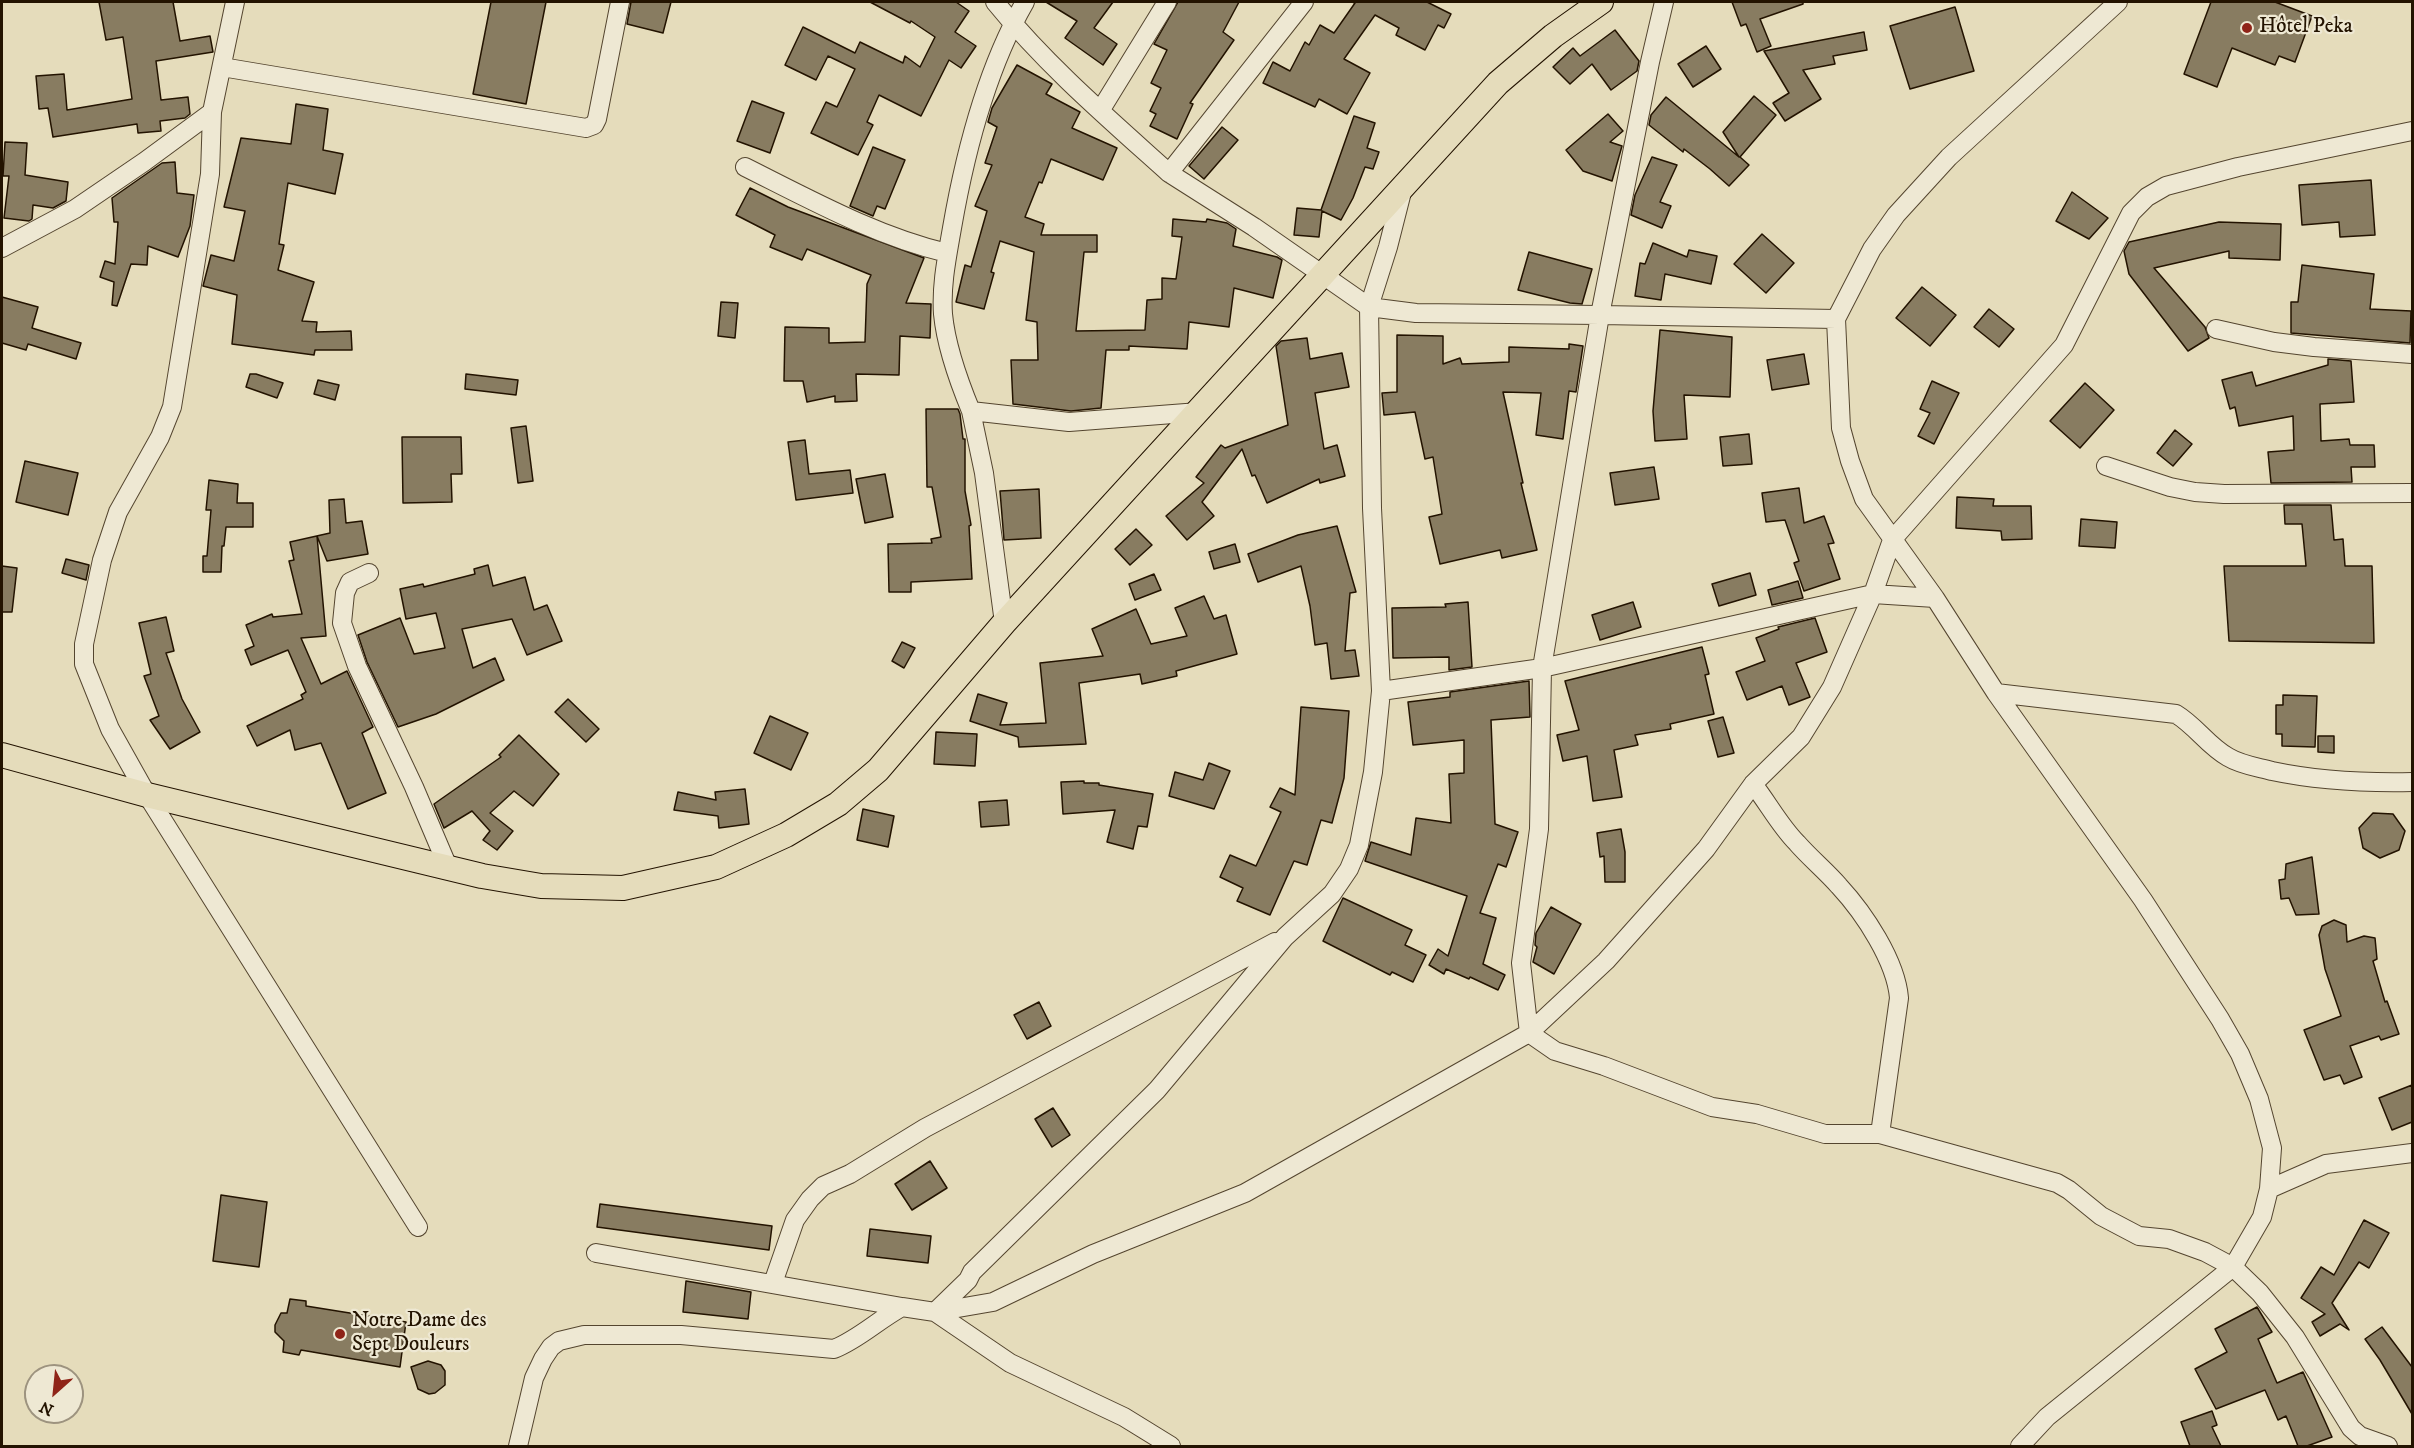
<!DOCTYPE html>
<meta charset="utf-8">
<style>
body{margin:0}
#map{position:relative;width:2414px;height:1448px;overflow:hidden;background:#e5dcbb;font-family:"IM FELL DW Pica",serif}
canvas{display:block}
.frame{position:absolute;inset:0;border:3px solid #231300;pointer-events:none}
.north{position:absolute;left:24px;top:1364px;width:60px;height:60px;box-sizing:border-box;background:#eee8d3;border:2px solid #9d937f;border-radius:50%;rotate:207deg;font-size:16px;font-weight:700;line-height:24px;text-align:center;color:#231300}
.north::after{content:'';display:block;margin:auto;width:21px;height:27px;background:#8f2418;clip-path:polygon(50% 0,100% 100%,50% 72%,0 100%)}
</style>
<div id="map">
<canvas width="2414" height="1448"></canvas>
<div class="frame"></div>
<div class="north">N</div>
</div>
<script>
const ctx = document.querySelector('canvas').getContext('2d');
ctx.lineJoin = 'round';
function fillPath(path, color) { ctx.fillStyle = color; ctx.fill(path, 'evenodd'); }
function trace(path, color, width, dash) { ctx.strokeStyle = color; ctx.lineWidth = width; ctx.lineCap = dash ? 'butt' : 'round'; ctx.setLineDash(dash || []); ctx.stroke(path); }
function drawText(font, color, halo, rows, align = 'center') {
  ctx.font = font + ' "IM FELL DW Pica",serif'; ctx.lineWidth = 4.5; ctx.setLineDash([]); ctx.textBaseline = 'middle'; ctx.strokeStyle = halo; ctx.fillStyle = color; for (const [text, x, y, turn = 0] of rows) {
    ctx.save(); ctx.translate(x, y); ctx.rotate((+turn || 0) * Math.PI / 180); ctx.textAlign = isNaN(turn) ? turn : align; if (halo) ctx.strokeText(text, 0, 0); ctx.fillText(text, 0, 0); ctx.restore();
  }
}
const building = new Path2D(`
 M99 2H173L180 41 210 36 213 52 156 61 161 100 188 97 190 114 185 118 160 121 161 131 138 133 137 124 53 137 48 108 39 109 36 76 64 74 67 110 132 99 123 37 106 40Z
 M491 2H546L526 104 473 94Z
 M631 2H671L663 33 627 24Z
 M870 2H956L969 11 955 32 976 46 961 68 949 60 921 116 879 95 867 122 873 125 858 155 811 133 826 102 837 107 855 69 828 56 816 80 785 65 803 27 855 53 860 42 903 63 905 56 920 67 935 37 911 21 910 23Z
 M1046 2H1113L1094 28 1117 44 1103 65 1065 38 1077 21Z
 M1178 2H1239L1223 32 1234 40 1190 103 1193 104 1177 139 1150 126 1156 114 1150 111 1161 88 1151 83 1167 50 1154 44Z
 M1352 2H1427L1451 14 1444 28 1438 25 1425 50 1396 35 1399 28 1375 15 1344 59 1370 73 1347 114 1319 99 1315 107 1263 83 1273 62 1290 71 1305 42 1309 45 1320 25 1334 33 1355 3Z
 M1732 2H1803V4L1760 19 1771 46 1757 52 1746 24 1741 26Z
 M2211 2H2275L2312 16 2295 62 2279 56 2275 65 2232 48 2217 87 2184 74Z
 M1955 7 1974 71 1910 89 1890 26Z
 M1615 30 1639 61 1637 71 1611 90 1592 64 1570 84 1553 67 1573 48 1580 56Z
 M1864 32 1867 50 1833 56 1835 64 1803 70 1821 99 1785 121 1773 103 1789 93 1764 51Z
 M1706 46 1721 69 1693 87 1678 64Z
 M1017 65 1052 84 1046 94 1080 112 1072 128 1117 148 1103 180 1051 159 1042 183 1039 182 1025 217 1044 224 1041 235H1097V252H1084L1076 331 1145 330 1147 300 1162 299V278L1176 279 1182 237 1172 236 1173 219 1206 222 1207 219 1227 223 1236 229 1233 246 1277 257 1282 260 1273 298 1234 288 1229 327 1189 322 1187 349 1129 346V350H1106L1101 408 1071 411 1013 404 1011 360H1038L1037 322 1026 320 1034 252 1000 241 991 272 994 273 984 309 956 302 965 265 971 267 987 211 975 206 992 165 985 163 997 127 988 122 992 108Z
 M1754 96 1776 115 1740 157 1749 165 1729 186 1710 169 1684 149 1683 152 1649 125 1651 115 1666 97 1739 157 1723 132Z
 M752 101 784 113 770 153 737 141Z
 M296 104 328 109 323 150 343 154 335 194 288 183 279 244 284 245 278 270 314 282 302 321 317 322 316 332 351 331 352 350H315L314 355 232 344 237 295 203 286 211 255 234 261 245 211 224 207 241 138 291 144Z
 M1608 114 1623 131 1610 142 1622 146 1612 181 1583 171 1566 150Z
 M1354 116 1375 123 1367 148 1379 152 1373 169 1365 167 1353 198 1341 220 1322 211 1319 237 1294 235 1297 208 1321 210Z
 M1222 127 1238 140 1204 179 1189 166Z
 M5 142 27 143 25 175 68 182 66 201 53 208 33 205 32 219 29 221 4 218 9 176H3Z
 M873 147 905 160 885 209 877 206 873 216 850 206Z
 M1652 157 1677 165 1660 202 1671 206 1662 228 1631 215 1635 195Z
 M175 162 177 193 194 195 190 226 178 257 148 246 147 265 131 264 117 306 112 305 114 282 100 277 105 261 115 264 118 222H114L112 198 162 163Z
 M2371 180 2375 235 2340 237 2339 222 2302 225 2299 185Z
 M750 188 788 207 924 258 906 303 931 304 930 338 900 336 899 375 856 374 857 401 835 402V396L807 402 803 381H784L785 327 829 328V343L865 342 867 284 871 275 807 249 802 260 770 247 775 235 736 215Z
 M2072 192 2108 218 2089 239 2056 221Z
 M2219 222 2281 224 2280 260 2229 258V251L2154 268 2205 327 2209 338 2188 351 2129 274 2124 251 2129 242Z
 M1762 234 1794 263 1766 293 1734 264Z
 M1653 243 1687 257 1689 250 1717 256 1711 284 1665 274 1661 300 1635 296 1640 263 1645 264Z
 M1529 252 1592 269 1582 304 1570 303 1518 290Z
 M2302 265 2374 274 2370 309 2411 311 2410 343 2291 333V302H2298Z
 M1922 287 1956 315 1930 346 1896 318Z
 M2 297 38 307 32 328 81 343 76 359 28 344 26 350 2 343Z
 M721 302 738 303 735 338 718 336Z
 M1989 309 2014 329 1999 347 1974 327Z
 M1660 330 1732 337 1730 397 1684 395 1687 439 1655 441 1653 411Z
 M1397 335 1443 336V364L1460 358 1462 364 1509 362V347L1569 349V344L1583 346 1576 392 1569 391 1563 439 1536 435 1541 393 1503 392 1523 483H1521L1537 550 1502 558 1500 550 1440 564 1429 517 1442 514 1433 457 1425 459 1415 412 1384 415 1382 393 1397 392Z
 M1307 338 1310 359 1342 353 1349 387 1315 393 1324 449 1337 445 1345 476 1320 483 1319 479 1267 503 1255 475 1252 476 1242 449 1202 502 1214 516 1187 540 1166 516 1204 483 1196 477 1221 445 1225 448 1288 425 1276 346 1281 341Z
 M1804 354 1809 384 1772 390 1767 360Z
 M2328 359 2351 361 2354 402 2320 404 2321 441 2349 439 2350 445H2374L2375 467H2351L2352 482 2271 483 2268 452 2294 450 2293 416 2239 426 2235 407 2230 409 2222 380 2252 372 2256 386 2328 365Z
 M250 374H256L283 383 277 398 246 387Z
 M466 374 518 380 516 395 465 389Z
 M318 380 339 385 335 400 314 394Z
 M1932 381 1959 393 1934 444 1918 436 1930 413 1920 409Z
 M2085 383 2114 410 2080 448 2050 421Z
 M926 409H958L960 414 963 439H965V491L971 525 969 526 972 579 911 582V592H889L888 544 932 543 931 539 941 537 932 487H927Z
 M526 426 533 481 518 483 511 428Z
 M2175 430 2192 444 2173 466 2157 453Z
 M1749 434 1752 464 1723 466 1720 437Z
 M402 437H461L462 474H451L452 502 403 503Z
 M805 440 809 474 850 470 853 493 796 500 788 442Z
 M25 461 78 473 68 515 16 502Z
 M1654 467 1659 499 1615 505 1610 473Z
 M885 474 893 517 865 523 856 479Z
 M209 480 238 484 237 503H253V527H226L224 546H222L221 572H203V556H207L211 510H206Z
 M1799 488 1804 523 1824 516 1834 543 1828 544 1840 579 1804 591 1794 563 1799 561 1785 520 1766 522 1762 493Z
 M1039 489 1041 538 1004 540 1000 491Z
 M1957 497 1994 499 1993 506H2031L2032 539 2002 540 2001 531 1956 528Z
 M344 499 346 523 362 521 368 554 327 561 317 536 326 636 301 638 321 684 347 671 373 727 362 733 386 793 348 809 321 743 295 750 290 730 257 746 247 726 303 699 301 695 306 692 288 650 251 665 245 650 254 646 246 625 272 614 273 617 302 614 289 561 294 560 290 542 330 533 329 500Z
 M2284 505H2331L2334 540 2343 539 2345 566H2372L2374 643 2229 641 2224 566H2306L2302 524H2285Z
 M2081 519 2117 522 2115 548 2079 546Z
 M1337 526 1356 592 1350 593 1345 651 1355 650 1359 676 1331 679 1327 643 1315 645 1310 606 1301 566 1258 582 1248 554 1298 535Z
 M1136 529 1152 545 1130 565 1115 549Z
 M1235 544 1240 562 1214 569 1209 552Z
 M66 559 89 565 86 580 62 573Z
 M488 565 493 586 525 577 534 610 547 605 562 641 527 655 512 619 462 629 473 668 495 658 504 680 436 714 398 727 367 662 358 635 400 618 414 654 445 648 436 613 406 619 400 589 423 584 424 587 475 574 474 569Z
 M2 566 17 568 12 612H2Z
 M1750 573 1756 595 1719 606 1712 584Z
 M1154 574 1161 590 1135 600 1129 584Z
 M1798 581 1803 598 1772 605 1768 590Z
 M1204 596 1214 619 1226 615 1237 654 1176 671 1177 676 1142 684 1140 674 1079 683 1086 744 1019 747 1018 737 970 721 978 694 1007 703 1000 725 1046 723 1040 663 1103 656 1092 629 1136 609 1151 644 1187 636 1175 608Z
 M1468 602 1472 667 1449 670V657L1393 658 1392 608 1446 607 1445 604Z
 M1633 602 1641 627 1600 640 1592 615Z
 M166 617 174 651 166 653 182 699 200 732 170 749 150 720 159 716 144 676 151 674 139 623Z
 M1815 618 1827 652 1796 663 1810 697 1789 705 1782 686 1747 700 1736 672 1765 661 1756 638 1779 629 1778 627Z
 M902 642 915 648 904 668 892 661Z
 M1702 647 1709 674 1705 675 1714 714 1670 724 1671 729 1635 735 1638 745 1614 750 1622 797 1593 801 1587 756 1563 761 1557 735 1579 730 1565 681Z
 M1529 681 1530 717 1491 720 1495 824 1518 832 1506 867 1498 864 1480 913 1496 918 1483 964 1505 975 1498 990 1470 977 1469 979 1446 969 1444 974 1429 965 1438 949 1448 956 1467 896 1365 861 1371 842 1411 855 1416 818 1451 823 1449 774 1464 773V740L1413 745 1408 702 1450 697V692Z
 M2283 695 2317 696 2315 747 2282 746V734H2276V705H2283Z
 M568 699 599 729 586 742 555 712Z
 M1301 707 1349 711 1344 778 1332 823 1321 820 1307 865 1294 861 1270 915 1237 901 1243 888 1220 877 1230 855 1256 866 1281 812 1270 807 1280 788 1295 795Z
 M770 716 808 733 791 770 754 753Z
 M1723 717 1734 753 1718 757 1708 721Z
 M936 732 977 734 975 766 934 764Z
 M519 735 559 774 533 806 514 791 490 813 513 831 497 850 483 840 490 831 472 811 444 828 434 804 501 757 499 755Z
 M2318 736H2334V753L2318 752Z
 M1209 763 1230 771 1214 809 1169 796 1175 772 1203 780Z
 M1084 781V783H1099V785L1153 794 1147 827 1138 826 1133 849 1107 842 1115 810 1063 814 1061 782Z
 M745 789 749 824 719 828 718 816 674 810 678 792 716 800 715 792Z
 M1007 800 1009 825 981 827 979 802Z
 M863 809 894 816 888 847 857 840Z
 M2373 813 2393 814 2405 831 2399 850 2380 858 2363 848 2359 828Z
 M1621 829 1625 852V882H1605L1604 856 1600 857 1597 833Z
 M2312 857 2319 914 2296 915 2289 898 2281 899 2279 880 2285 879 2286 864Z
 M1343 898 1412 930 1405 945 1426 955 1413 982 1392 972 1390 975 1323 941Z
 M1551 907 1581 924 1554 974 1533 962 1537 947 1535 945 1536 933Z
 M2334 920 2346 925 2347 942 2364 936 2375 938 2377 959 2373 961 2385 1002 2387 1001 2399 1034 2381 1040 2379 1036 2350 1046 2362 1077 2344 1084 2340 1075 2324 1080 2304 1030 2341 1016 2325 969 2319 935 2322 926Z
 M1039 1002 1051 1026 1027 1039 1014 1015Z
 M2412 1085V1122L2392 1130 2379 1098Z
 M1053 1108 1070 1135 1052 1147 1035 1119Z
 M930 1161 947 1188 912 1210 895 1184Z
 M221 1195 267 1202 259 1267 213 1261Z
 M600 1204 772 1226 769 1250 597 1227Z
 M2364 1220 2389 1233 2369 1268 2359 1262 2332 1303 2349 1330 2340 1324 2320 1336 2312 1322 2325 1314 2301 1298 2321 1267 2334 1275Z
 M870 1229 931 1236 928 1263 867 1256Z
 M686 1281 751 1292 748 1319 683 1312Z
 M290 1299 306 1301V1306L406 1322 400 1367 301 1350 299 1355 283 1352 284 1341 275 1332V1325L281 1313H287Z
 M2257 1307 2272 1332 2258 1339 2277 1383 2303 1372 2332 1437 2307 1446H2298L2286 1416 2278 1420 2265 1390 2216 1409 2195 1369 2227 1352 2215 1329Z
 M2382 1327 2412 1367V1414L2380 1360 2365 1339Z
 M428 1361 441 1365 445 1371V1385L435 1393 429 1394 418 1389 411 1367Z
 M2212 1411 2217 1425 2212 1427 2221 1446H2190L2181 1422Z`);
fillPath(building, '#887c61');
trace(building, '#231300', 1.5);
const minor = new Path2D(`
 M235 2 212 112 210 174 172 407 160 437 118 512 102 560 84 644V664L110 729 147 795 418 1227
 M995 2C1046 65 1109 119 1169 173
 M1025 2C987 68 965 153 952 228 947 257 941 285 943 314 946 346 959 382 971 411L1069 422 1199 412
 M1304 2 1169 173 1254 227 1369 307 1416 313 1600 315 1650 62 1664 2
 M222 67 586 128 594 125 597 119 620 2
 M1100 111 1167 2
 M745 167C811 200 876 236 947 253
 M2 248 75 209 144 162 212 112
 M1836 319 1872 249 1896 215 1949 157 2118 2
 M2216 329 2274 342 2314 347 2412 354
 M971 411 984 473 1004 623
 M2106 466 2170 487 2195 492 2224 494 2412 493
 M369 573 350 582 345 593 342 623 357 666 414 787 448 867
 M1935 598 1873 594 1892 540 2064 345 2131 213 2147 197 2166 186 2238 167 2412 131
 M1381 691 1542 668 1539 829 1521 963 1529 1033 1555 1051 1604 1066 1712 1107 1757 1114 1825 1134H1880L2057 1183 2069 1190 2101 1216 2139 1236 2169 1239 2205 1252 2233 1267 2260 1293 2295 1337 2351 1428 2360 1436 2388 1446
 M1996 693 2176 714C2196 726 2208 746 2228 757 2241 765 2257 767 2272 771 2319 781 2364 783 2412 782
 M1753 784C1768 803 1780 826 1797 843 1810 858 1826 871 1839 886 1864 913 1896 961 1899 998L1880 1134
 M2269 1189 2326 1164 2412 1153
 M596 1253 902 1307 935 1312 993 1302 1093 1254 1245 1193 1529 1033 1606 961 1706 849 1753 784 1801 737 1832 687 1873 594 1542 668 1600 315 1836 319 1841 428 1850 461 1864 499 1935 598 1996 693 2143 900 2220 1019 2240 1054 2259 1099 2272 1148 2269 1189 2262 1217 2233 1267 2047 1417 2020 1446
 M773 1283 795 1220 810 1199 823 1186 850 1174 925 1128 1275 942
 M935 1312 968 1280 972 1272 1157 1090 1285 937 1332 894 1349 869 1359 845 1373 772 1381 691 1372 508 1369 307 1388 247 1403 188
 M935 1312 1010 1363 1124 1417 1171 1446
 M518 1446 534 1378 543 1359 551 1347 559 1341 584 1335H681L834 1349C859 1339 878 1320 902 1307`);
const major = new Path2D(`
 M2 755 147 795 482 876 541 886 623 888 716 867 786 835 838 804 878 770 1004 623 1498 83 1553 36 1601 2`);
trace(minor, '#54452f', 20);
trace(major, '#231300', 26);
trace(minor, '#eee8d3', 18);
trace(major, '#e5dcbb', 24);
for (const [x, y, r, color] of [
 [2247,28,6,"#8f2418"],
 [340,1334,6,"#8f2418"]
]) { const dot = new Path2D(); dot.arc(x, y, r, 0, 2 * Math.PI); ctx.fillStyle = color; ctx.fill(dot); trace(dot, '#eee8d3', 2); }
drawText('21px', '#231300', '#eee8d3', [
 ["Hôtel Peka",2259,28],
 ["Notre Dame des",352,1322],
 ["Sept Douleurs",352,1346]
], 'left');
</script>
